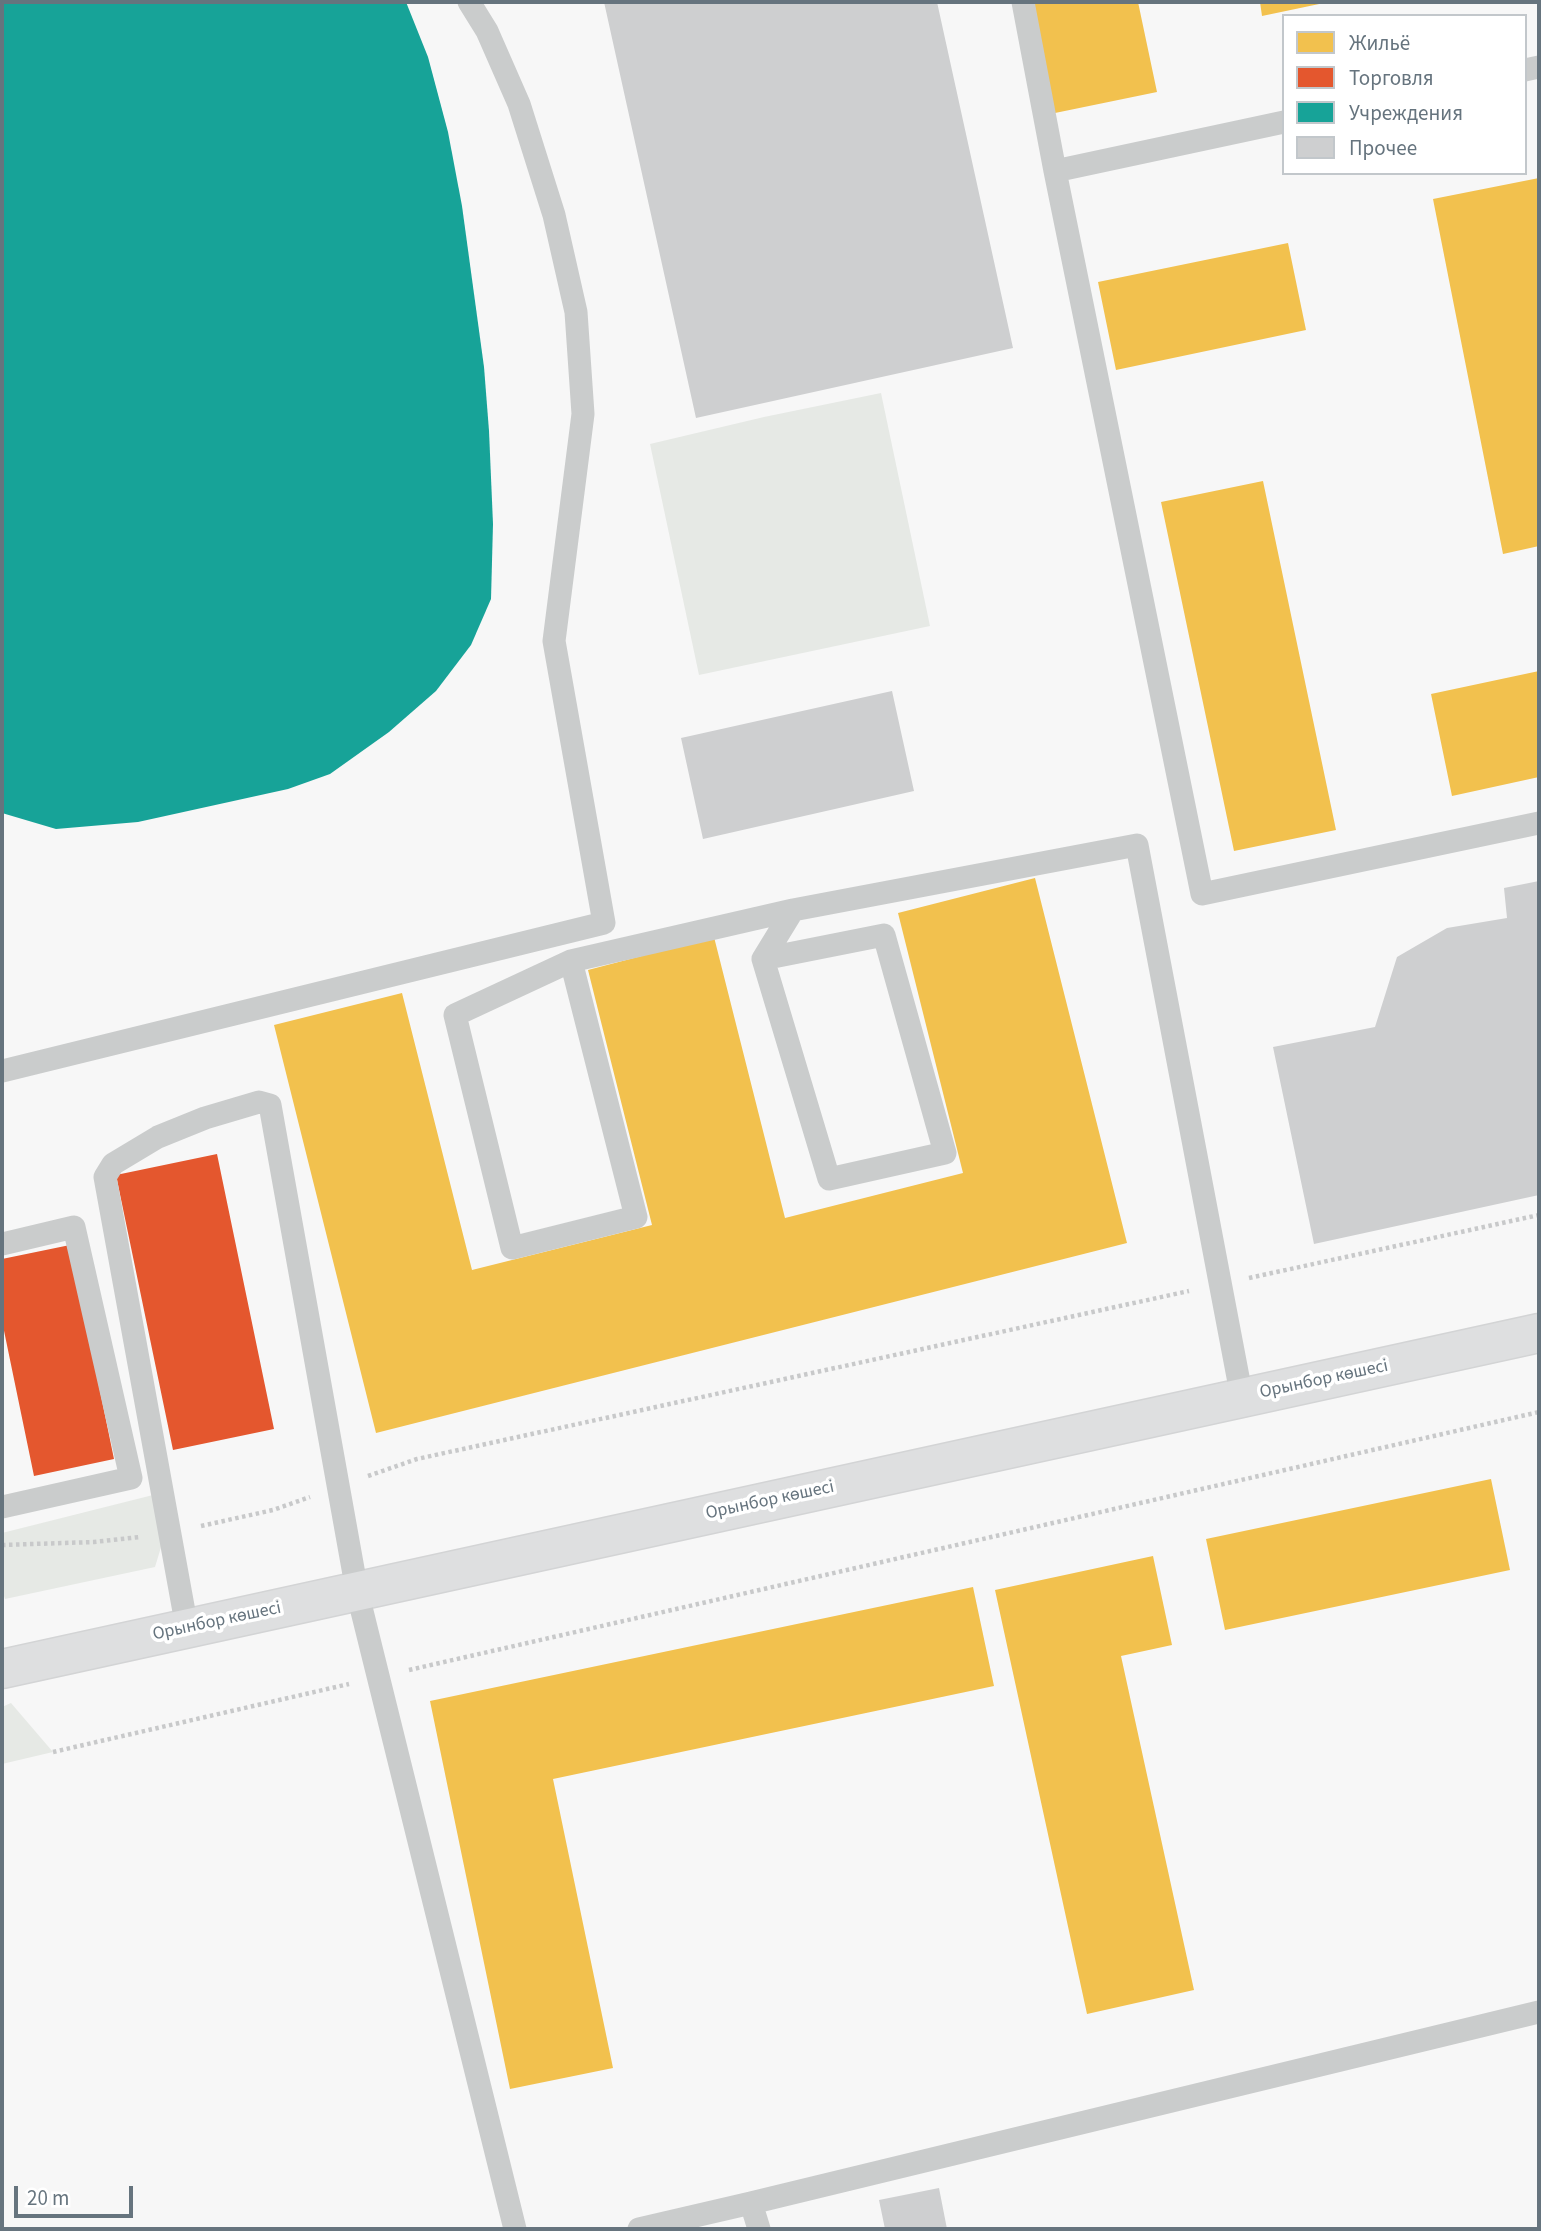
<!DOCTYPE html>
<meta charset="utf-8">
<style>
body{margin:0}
#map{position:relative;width:1541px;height:2231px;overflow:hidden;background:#f7f7f7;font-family:"Source Sans 3",sans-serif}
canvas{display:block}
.frame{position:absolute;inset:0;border:4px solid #66747e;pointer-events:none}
.legend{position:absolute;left:1282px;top:14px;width:245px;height:161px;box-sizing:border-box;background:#fff;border:2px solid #c2c7cb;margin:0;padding:9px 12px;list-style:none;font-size:21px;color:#66747e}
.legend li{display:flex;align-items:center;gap:14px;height:35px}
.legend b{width:35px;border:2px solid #c2c7cb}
.scale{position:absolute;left:14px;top:2186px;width:119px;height:32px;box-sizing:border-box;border:4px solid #66747e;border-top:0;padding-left:9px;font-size:21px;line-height:24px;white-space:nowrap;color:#66747e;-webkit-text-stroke:5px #fff;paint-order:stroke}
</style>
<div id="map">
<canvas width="1541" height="2231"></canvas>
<div class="frame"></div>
<ul class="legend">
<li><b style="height:19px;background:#f2c14e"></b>Жильё</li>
<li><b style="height:19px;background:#e4572e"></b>Торговля</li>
<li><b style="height:19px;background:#17a398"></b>Учреждения</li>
<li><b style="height:19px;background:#cecfd0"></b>Прочее</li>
</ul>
<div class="scale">20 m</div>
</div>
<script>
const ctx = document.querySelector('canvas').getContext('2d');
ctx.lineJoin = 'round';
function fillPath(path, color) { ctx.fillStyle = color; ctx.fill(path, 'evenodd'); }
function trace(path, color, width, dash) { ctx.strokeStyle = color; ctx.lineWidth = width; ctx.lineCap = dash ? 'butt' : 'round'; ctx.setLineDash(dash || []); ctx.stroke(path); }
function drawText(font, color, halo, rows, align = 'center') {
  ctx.font = font + ' "Source Sans 3",sans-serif'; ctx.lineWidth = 7; ctx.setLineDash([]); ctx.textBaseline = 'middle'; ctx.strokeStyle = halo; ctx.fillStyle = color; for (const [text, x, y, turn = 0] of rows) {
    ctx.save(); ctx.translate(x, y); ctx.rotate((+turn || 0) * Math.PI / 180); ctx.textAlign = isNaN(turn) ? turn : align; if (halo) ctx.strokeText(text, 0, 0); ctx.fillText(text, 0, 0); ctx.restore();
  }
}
fillPath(new Path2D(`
 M881 393 930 626 699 675 650 444 764 417Z
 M157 1494 165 1534 155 1567 5 1599 2 1590V1533Z
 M11 1703 53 1752 2 1764V1707Z`), '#e6e9e5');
fillPath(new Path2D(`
 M1031 2H1138L1157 92 1055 113Z
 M1260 2H1323L1324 3 1262 16Z
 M1539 178V546L1503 554 1433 199Z
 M1288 243 1306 330 1116 370 1098 282Z
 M1263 481 1336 830 1234 851 1161 502Z
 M1539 671V777L1452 796 1431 694Z
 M1035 878 1127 1243 376 1433 274 1025 402 993 472 1270 652 1225 588 970 714 937 785 1218 963 1173 898 913Z
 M1491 1479 1510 1570 1225 1630 1206 1539Z
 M1153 1556 1172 1645 1121 1656 1194 1990 1087 2014 995 1590Z
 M973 1587 994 1686 553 1779 613 2068 510 2089 430 1701Z`), '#f2c14e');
fillPath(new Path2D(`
 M217 1154 274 1429 173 1450 116 1175Z
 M70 1245 114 1459 34 1476 2 1321V1259Z`), '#e4572e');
fillPath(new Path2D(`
 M2 2H406L428 57 448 132 462 206 484 367 489 431 493 524 491 599 471 645 436 691 389 732 330 774 288 789 138 822 56 829 2 813Z`), '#17a398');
fillPath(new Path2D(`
 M604 2H937L1013 348 696 418Z
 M892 691 914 791 703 839 681 738Z
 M1539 881V1195L1314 1244 1273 1047 1375 1027 1397 957 1447 928 1507 918 1504 888Z
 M939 2188 947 2229H885L879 2200Z`), '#cecfd0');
const secondary = new Path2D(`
 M2 1669 1539 1333`);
trace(secondary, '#d3d4d5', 41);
trace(new Path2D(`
 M1249 1278 1539 1215
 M368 1476 417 1459 1189 1291
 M201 1526 273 1510 310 1497
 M2 1545 94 1542 140 1537
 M409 1670 1539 1412
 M53 1752 349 1684`), '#c8c9ca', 4.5, [3.5, 3.5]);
trace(new Path2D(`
 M1023 2 1055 171 1202 894 1539 823
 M1525 70 1539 67
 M1055 171 1284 122
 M763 959 884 935 945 1153 829 1179 763 959 793 910
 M571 961 636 1217 512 1248 455 1015 571 961 793 910 1137 845 1242 1398
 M2 1071 604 923 554 641 583 414 576 312 554 215 519 104 487 31 469 2
 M2 1244 74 1227 131 1478 2 1507
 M187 1628 105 1177 113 1164 158 1137 205 1118 259 1102 270 1105 357 1591 515 2229
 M751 2203 1539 2012
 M639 2229 751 2203 759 2229`), '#cacccc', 23);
trace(secondary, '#dedfe0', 38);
drawText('18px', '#66747e', '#fff', [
 ["Орынбор көшесі",1324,1380,-12],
 ["Орынбор көшесі",770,1501,-12],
 ["Орынбор көшесі",217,1622,-12]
]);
</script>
